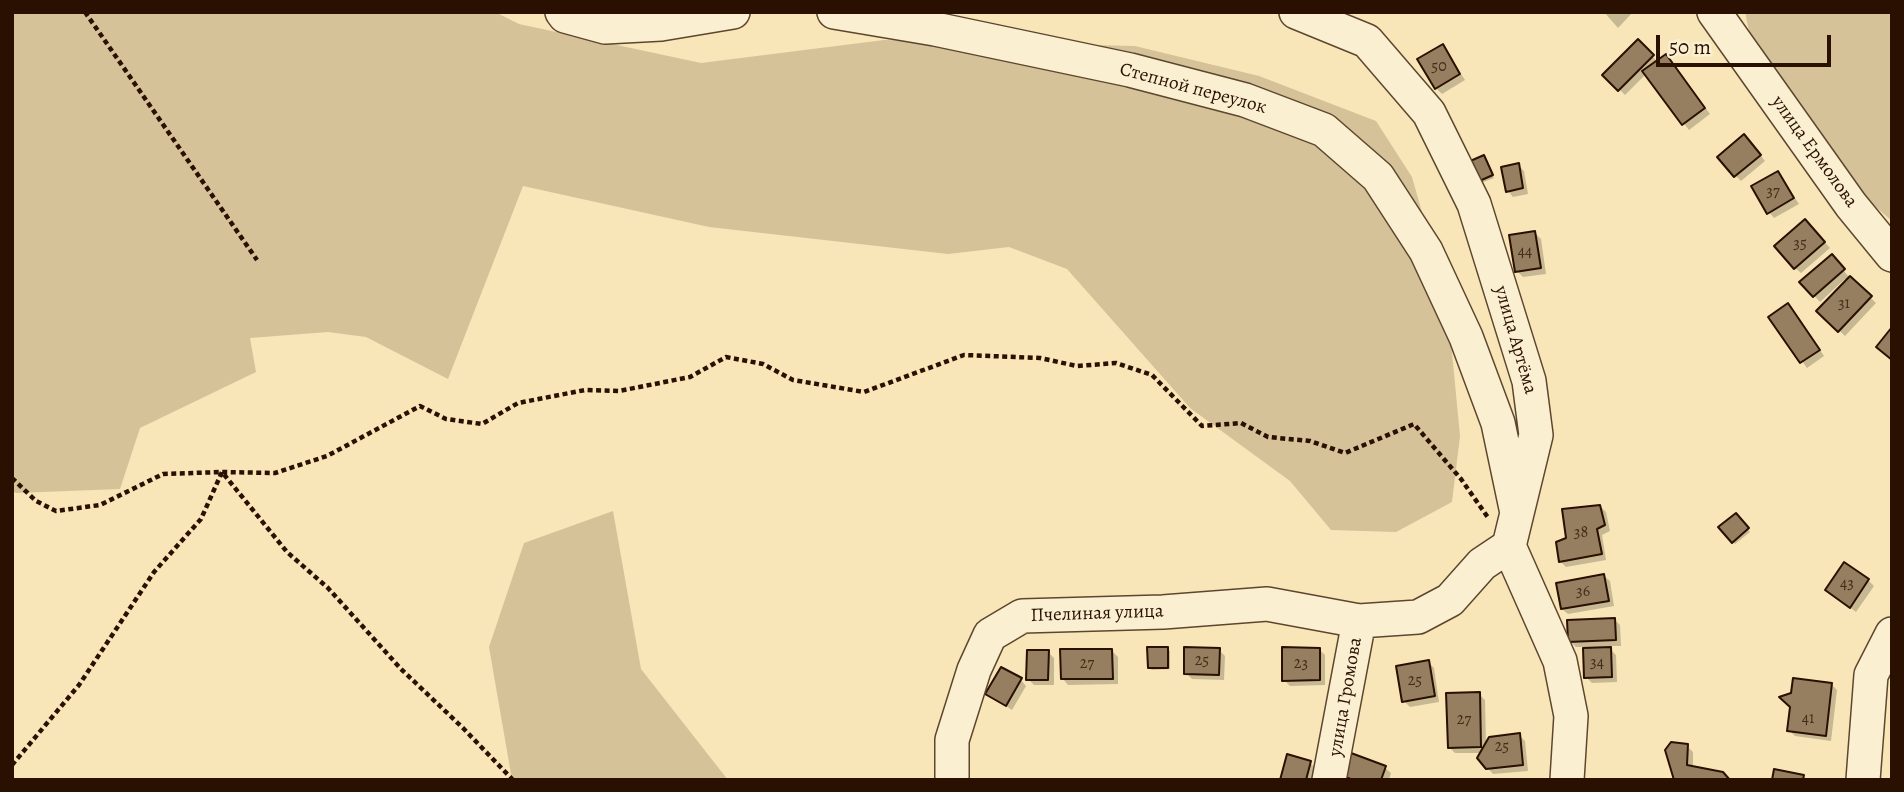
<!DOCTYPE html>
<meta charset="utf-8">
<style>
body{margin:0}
#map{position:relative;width:1904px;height:792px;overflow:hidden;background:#f8e6b8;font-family:Alegreya,serif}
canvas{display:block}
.frame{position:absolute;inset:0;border:14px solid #291000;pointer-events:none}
.scale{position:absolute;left:1656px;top:35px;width:175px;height:32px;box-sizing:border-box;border:4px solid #291000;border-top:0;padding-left:9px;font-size:21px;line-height:24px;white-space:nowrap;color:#291000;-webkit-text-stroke:5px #faefd1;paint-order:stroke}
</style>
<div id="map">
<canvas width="1904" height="792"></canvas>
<div class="frame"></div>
<div class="scale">50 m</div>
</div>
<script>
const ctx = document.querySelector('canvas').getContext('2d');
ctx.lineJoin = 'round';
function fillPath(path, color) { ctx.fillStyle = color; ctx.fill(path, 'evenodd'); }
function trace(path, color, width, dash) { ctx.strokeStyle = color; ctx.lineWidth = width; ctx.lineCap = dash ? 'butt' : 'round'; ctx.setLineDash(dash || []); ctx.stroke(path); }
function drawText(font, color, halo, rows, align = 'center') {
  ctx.font = font + ' Alegreya,serif'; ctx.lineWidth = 6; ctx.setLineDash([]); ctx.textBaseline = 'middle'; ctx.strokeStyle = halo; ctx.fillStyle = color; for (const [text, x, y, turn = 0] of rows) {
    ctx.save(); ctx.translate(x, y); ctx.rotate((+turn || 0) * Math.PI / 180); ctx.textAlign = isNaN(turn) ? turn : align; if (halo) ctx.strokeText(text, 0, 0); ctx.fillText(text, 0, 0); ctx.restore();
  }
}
fillPath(new Path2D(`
 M12 12H495L519 24 701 63 884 40 1135 46 1259 76 1376 121 1412 177 1447 300 1460 436 1452 502 1396 532 1331 530 1290 481 1190 408 1067 269 1009 247 948 254 709 227 523 186 448 379 366 337 328 332 250 338 256 372 140 428 120 489 16 493 12 491Z
 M1745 12H1892V221L1807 148 1756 64Z
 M613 511 641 669 728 780H512L489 647 524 543Z`), '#d5c299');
fillPath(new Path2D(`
 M1604 12H1633L1618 28Z
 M1638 42 1658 62H1672L1710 114 1689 130 1646 74 1625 95 1605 75Z
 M1443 46 1465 80 1442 94 1436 88Z
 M1750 142 1765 161 1741 181 1735 175Z
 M1486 159 1494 178 1481 183 1478 181Z
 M1518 165 1524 171 1528 194 1513 197 1508 191Z
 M1778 173 1799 204 1774 218 1769 212Z
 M1811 227 1830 248 1801 273 1795 268Z
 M1535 233 1541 239 1546 274 1523 277 1517 271Z
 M1837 262 1848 276 1876 303 1845 336 1819 311 1847 281 1845 279 1820 302 1802 283Z
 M1794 311 1824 356 1807 368 1771 317Z
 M1600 506 1606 512 1610 531 1602 535 1606 560 1566 567 1560 561 1568 539Z
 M1735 515 1750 532 1735 544 1721 527Z
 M1604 576 1610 581 1614 606 1568 614 1562 609Z
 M1868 580 1874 586 1856 612 1827 590Z
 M1614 619 1620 625 1621 646H1607L1616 655 1617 682 1592 683 1586 677 1584 647H1576L1570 641Z
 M1167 649 1170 651V669L1152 670 1149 668Z
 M1319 649 1325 655V685L1290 686 1284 680Z
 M1219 650 1225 656 1224 680 1192 679 1186 673Z
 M1112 651 1118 657V684L1068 685 1063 679Z
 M1048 652 1054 658V685H1034L1028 679Z
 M1428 662 1434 668 1439 702 1410 707 1404 701Z
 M1021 680 1026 686 1012 710 988 694Z
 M1831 684 1837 690 1831 741 1795 736 1789 730Z
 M1479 694 1485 700 1486 745 1519 735 1525 741 1528 771 1493 774 1487 767 1482 753H1455L1449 747Z
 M1687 746 1693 752V768L1676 780Z
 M1310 763 1316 769 1313 780H1281Z
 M1385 768 1391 773 1389 780H1349L1345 776Z`), '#0003');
const building = new Path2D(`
 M1638 39 1654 55 1618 91 1602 75Z
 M1443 44 1460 74 1435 89 1417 59Z
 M1666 54 1705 108 1682 125 1642 71Z
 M1744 134 1761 155 1734 177 1717 157Z
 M1484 155 1493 175 1477 182 1468 162Z
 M1519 163 1523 188 1506 192 1501 167Z
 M1778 171 1794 198 1767 214 1751 186Z
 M1805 219 1825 242 1794 269 1774 246Z
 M1535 231 1541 268 1515 272 1509 235Z
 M1832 254 1845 269 1813 297 1799 282Z
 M1850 276 1872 296 1838 332 1816 311Z
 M1788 303 1820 350 1800 363 1768 317Z
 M1892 327V360L1876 347Z
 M1600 505 1605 525 1597 529 1602 554 1559 562 1556 542 1566 538 1562 509Z
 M1736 513 1749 528 1732 543 1718 527Z
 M1844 562 1869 579 1850 608 1825 590Z
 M1604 574 1609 601 1561 609 1556 583Z
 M1615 618 1616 640 1568 642 1567 620Z
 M1147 647H1168V668H1148Z
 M1184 647 1220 648 1219 675 1184 674Z
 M1282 647 1320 648V680L1282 681Z
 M1611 647 1612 677 1584 678 1583 648Z
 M1060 649H1112L1113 679H1061Z
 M1027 650H1049L1048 680H1026Z
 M1429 660 1435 696 1402 702 1396 666Z
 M1001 667 1022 678 1006 706 985 694Z
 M1793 678 1832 683 1826 736 1787 731 1790 707 1779 697 1791 693Z
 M1480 692 1481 747 1448 748 1446 693Z
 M1520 733 1523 765 1486 769 1477 758 1489 737Z
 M1671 742 1688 744 1687 765 1723 772 1730 780H1674L1665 750Z
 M1351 753 1386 766 1381 780H1353L1343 776Z
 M1287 754 1311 761 1306 780H1280Z
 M1774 769 1804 775 1803 780H1772Z`);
fillPath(building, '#957f60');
trace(building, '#291000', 2);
const minor = new Path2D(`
 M562 12 565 16 605 27 661 24 733 12
 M834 12 935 29 1130 70 1245 100 1324 130 1378 177 1426 251 1466 337 1498 423 1517 513
 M1296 12 1367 41 1429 113 1474 204 1529 381 1536 435 1509 546 1560 661 1571 716 1567 780
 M1714 12 1851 205 1892 255
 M952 780V740L974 670 990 635 1022 616 1163 612 1267 604 1359 621 1418 617 1450 600 1482 564 1509 546
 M1329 780 1359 621
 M1863 780 1871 675 1892 634`);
trace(minor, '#5d462e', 36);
trace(new Path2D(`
 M85 12 257 260
 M12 478 36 501 56 511 100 505 163 474 222 472 275 473 327 456 420 406 446 419 482 424 518 403 585 390 619 391 690 377 726 357 763 364 793 380 864 392 964 355 1040 358 1077 366 1116 363 1152 375 1202 426 1241 423 1268 437 1310 441 1345 453 1414 424 1461 479 1489 519
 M12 765 79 685 154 572 201 519 222 472 287 552 328 588 401 669 463 728 513 780`), '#291000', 4.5, [5, 3.5]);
trace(minor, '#faefd1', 33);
drawText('16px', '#442c18', null, [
 ["50",1439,67],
 ["37",1773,192],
 ["35",1800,244],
 ["44",1525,252],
 ["31",1844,304],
 ["38",1581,533],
 ["43",1847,584],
 ["36",1583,592],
 ["25",1202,661],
 ["34",1597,663],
 ["27",1087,664],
 ["23",1301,664],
 ["25",1415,681],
 ["41",1808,719],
 ["27",1464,720],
 ["25",1502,747]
]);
drawText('19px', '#291000', '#faefd1', [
 ["Степной переулок",1193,89,15],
 ["улица Ермолова",1814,152,54],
 ["улица Артёма",1515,340,74],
 ["Пчелиная улица",1097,614,-2],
 ["улица Громова",1346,697,-80]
]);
</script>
